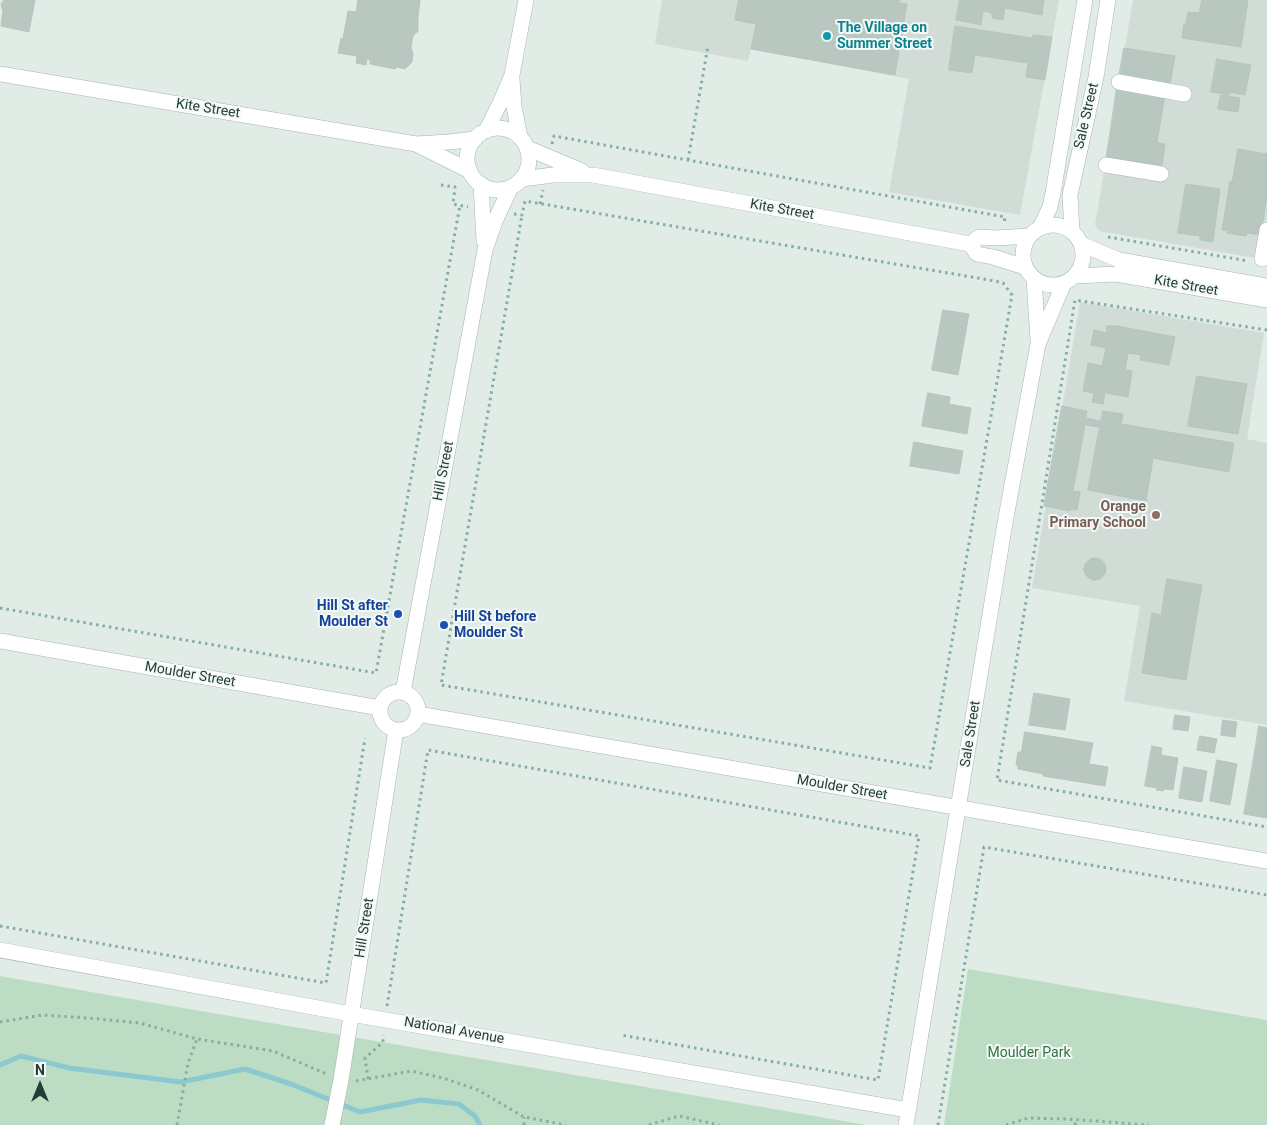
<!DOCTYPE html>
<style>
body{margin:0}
#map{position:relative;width:1267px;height:1125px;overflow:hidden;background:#e2ece7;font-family:Roboto,sans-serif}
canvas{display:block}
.north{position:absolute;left:15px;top:1060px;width:50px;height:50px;-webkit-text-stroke:4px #f3f9f6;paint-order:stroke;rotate:0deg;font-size:14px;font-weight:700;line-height:20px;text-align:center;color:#233d35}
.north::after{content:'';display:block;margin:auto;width:18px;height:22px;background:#233d35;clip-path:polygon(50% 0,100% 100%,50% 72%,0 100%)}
</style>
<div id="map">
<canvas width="1267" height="1125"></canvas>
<div class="north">N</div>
</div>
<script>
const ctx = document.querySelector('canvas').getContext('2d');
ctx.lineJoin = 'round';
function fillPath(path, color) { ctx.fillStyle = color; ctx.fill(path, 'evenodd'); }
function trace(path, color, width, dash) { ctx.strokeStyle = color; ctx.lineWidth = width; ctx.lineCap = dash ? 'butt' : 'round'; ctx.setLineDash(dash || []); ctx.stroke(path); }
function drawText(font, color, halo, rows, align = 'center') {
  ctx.font = font + ' Roboto,sans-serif'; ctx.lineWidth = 4; ctx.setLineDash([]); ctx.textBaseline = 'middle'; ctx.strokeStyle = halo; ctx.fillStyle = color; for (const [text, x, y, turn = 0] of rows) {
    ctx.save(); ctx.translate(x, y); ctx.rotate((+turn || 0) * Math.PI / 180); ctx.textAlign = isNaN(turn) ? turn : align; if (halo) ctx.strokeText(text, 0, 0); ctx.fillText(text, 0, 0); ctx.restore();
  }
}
fillPath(new Path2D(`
 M662 0H1059L1020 215 889 192 909 79 751 49 748 61 655 44Z
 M1133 0H1267V260L1099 231 1095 225Z
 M1080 302 1264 333 1247 439 1267 443V725L1124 701 1140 606 1032 588Z`), '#d1dcd6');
fillPath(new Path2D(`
 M968 969 1267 1020V1125H944Z
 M0 976C289 1027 578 1075 866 1125H0Z`), '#bcddc3');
trace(new Path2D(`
 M0 1065 21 1056 69 1068 181 1082 245 1069 291 1084 360 1112 421 1100 459 1104 475 1116 480 1125`), '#8cc8d0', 5);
const building = new Path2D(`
 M4 0H35L29 32 1 26 3 11 1 5Z
 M358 0H420L418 17V31L413 36 411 48 413 54 412 62 405 69 396 67 395 69 370 64V60L367 59 366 65 356 63 357 56 338 53 341 38 343 39 348 11 356 12Z
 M739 0H899V3L907 4 895 75 751 49 756 24 735 20Z
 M960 0H1044L1042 15 1005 8 1003 20 992 18V13L983 11 981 25 956 20Z
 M1202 0H1248L1241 47 1182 38 1184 24H1186L1188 12 1199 13Z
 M955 26 1032 38 1033 35 1052 37 1045 80 1026 77 1028 63 975 55 972 73 949 70Z
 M1124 48 1175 56 1170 85 1119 77Z
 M1217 59 1251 65 1245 95 1230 92V95L1211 92Z
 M1117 87 1165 95 1157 142 1110 135Z
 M1221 95 1240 98 1238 112 1218 109Z
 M1110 135 1165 144 1162 165 1148 163 1147 167 1106 160Z
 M1238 149 1267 154V196L1261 235 1247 233 1246 236 1227 233 1228 231 1222 230 1230 181 1232 182Z
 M1186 184 1220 189 1213 242 1200 240V236L1178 233Z
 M943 310 969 314 958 375 932 370Z
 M1107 326H1117L1175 337 1169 365 1140 360 1141 355 1128 353 1125 370 1132 371 1128 397 1105 393 1103 404 1092 402 1094 393 1083 391 1088 363 1102 366 1106 348 1091 345 1094 330 1106 333Z
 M1197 376 1247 384 1238 434 1188 426Z
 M928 393 950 397 949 404 971 408 967 434 922 426Z
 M1062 406 1087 411 1086 418 1100 421 1099 427 1085 425 1073 491 1080 492 1077 510 1070 509V511L1044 506Z
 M1103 411 1123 414 1121 424 1234 443 1229 472 1096 448Z
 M914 442 963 451 959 474 910 466Z
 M1096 448 1153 459 1146 501 1088 490Z
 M1084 569a11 11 0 1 1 22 0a11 11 0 1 1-22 0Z
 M1167 579 1202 585 1186 680 1142 673 1152 613 1161 615Z
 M1034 693 1070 699 1065 730 1029 725Z
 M1175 715 1190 717 1188 731 1173 729Z
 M1223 720 1237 722 1235 737 1221 735Z
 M1259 726 1267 728V759L1254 757Z
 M1025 732 1093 743 1089 764 1108 767 1105 786 1043 776V774L1018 769V765H1016L1018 752H1021Z
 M1200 736 1217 739 1214 753 1197 750Z
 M1152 746 1162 748 1161 755 1178 758 1173 790 1164 789 1163 791 1156 790 1157 788 1145 786Z
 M1254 757 1267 759V818L1244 814Z
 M1217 760 1237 764 1230 805 1210 801Z
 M1184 767 1207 771 1202 802 1179 798Z`);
fillPath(building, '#b8c7c0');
trace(building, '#b5c6be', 1);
const minor = new Path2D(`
 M0 74 416 144 449 142 475 139
 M512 79 514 107 520 137
 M1119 82 1184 94
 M467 159a31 31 0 1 1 62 0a31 31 0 1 1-62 0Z
 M486 131 500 103 512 75 526 0
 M418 145 470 171
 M527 148 582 171
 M1106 165 1161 174
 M522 179 553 175H593L970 244 977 254 993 257 1025 267
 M481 184 484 241
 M1023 255a30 30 0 1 1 60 0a30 30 0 1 1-60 0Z
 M1040 228 1050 207 1053 193 1085 0
 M1072 232 1070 195 1096 77 1108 0
 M970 244 979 237 995 238 1030 236
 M1081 244 1119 260 1267 286
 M1262 259 1267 230
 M1075 276 1116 274 1267 300
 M1034 279 1038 340
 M0 641 380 708
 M380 711a19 19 0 1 1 38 0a19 19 0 1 1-38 0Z
 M403 692 485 250 495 221 511 187
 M418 714 1267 861
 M0 950 351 1014 908 1110
 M332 1125 341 1080 396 730
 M906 1125 1005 523 1038 344 1064 283`);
trace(minor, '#a5b4ae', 16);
trace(new Path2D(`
 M552 144 554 136 1005 217 1004 224
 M688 160 708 46
 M441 185 455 187 453 204 468 207
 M540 204 543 190
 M514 214 522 215 525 201 995 281 1003 283 1012 295 930 768 441 685 522 215
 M1108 237 1248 261
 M1267 330 1075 300 997 780 1267 827
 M0 608 376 673 460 205
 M0 926 326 983 365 738
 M387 1006 428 750 919 836 878 1080 621 1035
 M0 1022 42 1015 88 1018 140 1023 197 1039 273 1051 329 1075
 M368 1079 365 1058 383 1042V1035
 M356 1081 411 1071 443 1078 478 1090 524 1117 566 1125
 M177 1125 188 1063 197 1039
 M524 1125V1117
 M649 1125 679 1116 719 1125
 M938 1125 984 847 1267 895
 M1006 1125 1028 1118 1067 1119 1149 1125
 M1075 1125 1076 1120`), '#83afa0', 3, [2.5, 4]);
trace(minor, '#fff', 15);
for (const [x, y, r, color] of [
 [827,36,5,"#0f9aa8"],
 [1156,515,5,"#8d6e63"],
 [398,614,5,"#1a4fb4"],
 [444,625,5,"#1a4fb4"]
]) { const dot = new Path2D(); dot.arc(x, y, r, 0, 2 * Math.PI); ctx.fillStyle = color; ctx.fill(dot); trace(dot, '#f3f9f6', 2); }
drawText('bold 14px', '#0d838f', '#f3f9f6', [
 ["The Village on",837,28],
 ["Summer Street",837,44]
], 'left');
drawText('14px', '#233d35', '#f3f9f6', [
 ["Kite Street",208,109,9],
 ["Sale Street",1087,116,-77],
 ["Kite Street",782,210,10],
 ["Kite Street",1186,286,10],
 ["Hill Street",444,471,-79],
 ["Moulder Street",190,675,10],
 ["Sale Street",971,734,-81],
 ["Moulder Street",842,788,10],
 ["Hill Street",365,928,-81],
 ["National Avenue",454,1031,10]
]);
drawText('bold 14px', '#785e54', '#f3f9f6', [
 ["Orange",1146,507],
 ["Primary School",1146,523]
], 'right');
drawText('bold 14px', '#164399', '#f3f9f6', [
 ["Hill St after",388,606],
 ["Moulder St",388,622],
 ["Hill St before",454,617,"left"],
 ["Moulder St",454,633,"left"]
], 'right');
drawText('14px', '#2e7346', '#f3f9f6', [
 ["Moulder Park",1029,1053]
]);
</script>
